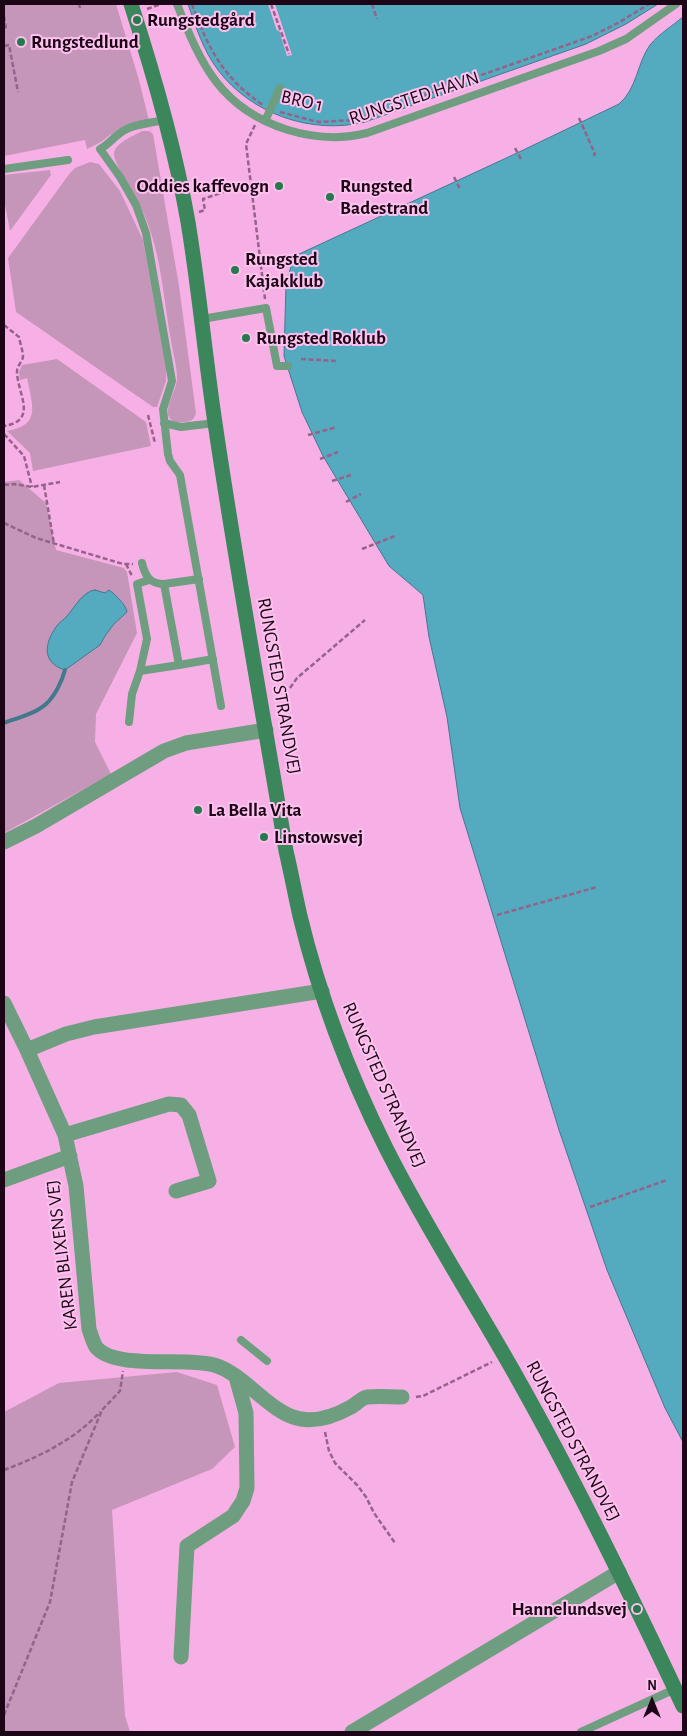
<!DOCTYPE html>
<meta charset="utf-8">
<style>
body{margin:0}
#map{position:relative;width:687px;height:1736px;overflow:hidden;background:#f7b0e6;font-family:"Alegreya Sans",sans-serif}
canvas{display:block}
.frame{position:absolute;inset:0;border:5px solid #1d0518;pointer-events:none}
.north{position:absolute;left:627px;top:1676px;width:50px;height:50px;-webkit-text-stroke:4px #fcc2ed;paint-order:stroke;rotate:0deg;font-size:14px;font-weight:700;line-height:20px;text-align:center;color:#1d0518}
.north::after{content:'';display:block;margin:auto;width:18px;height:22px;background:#1d0518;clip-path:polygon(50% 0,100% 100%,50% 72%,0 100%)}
</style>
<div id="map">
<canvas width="687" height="1736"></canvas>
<div class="frame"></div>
<div class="north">N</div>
</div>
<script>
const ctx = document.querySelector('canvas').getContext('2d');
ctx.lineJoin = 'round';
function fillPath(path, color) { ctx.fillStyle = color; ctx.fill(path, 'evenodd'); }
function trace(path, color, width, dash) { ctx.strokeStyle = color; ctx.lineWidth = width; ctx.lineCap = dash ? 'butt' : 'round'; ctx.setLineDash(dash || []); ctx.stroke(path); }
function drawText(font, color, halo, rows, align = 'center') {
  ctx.font = font + ' "Alegreya Sans",sans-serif'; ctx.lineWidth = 4; ctx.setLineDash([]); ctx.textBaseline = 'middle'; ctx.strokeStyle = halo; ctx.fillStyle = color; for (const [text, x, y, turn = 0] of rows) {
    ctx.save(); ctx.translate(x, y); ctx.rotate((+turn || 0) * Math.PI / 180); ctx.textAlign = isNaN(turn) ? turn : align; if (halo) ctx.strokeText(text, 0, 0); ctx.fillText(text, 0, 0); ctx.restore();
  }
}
fillPath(new Path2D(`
 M4 4H116L139 80 152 133 150 127 110 135 101 142 87 149 85 140 4 156Z
 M142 131H149L153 134 179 286 196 413 194 418C191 421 188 422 184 422 152 424 178 391 177 378 177 366 173 353 171 341 163 296 161 245 139 204 134 193 114 164 114 154 114 143 134 136 142 131Z
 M90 162 99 164 120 191 143 240 166 369V381L157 407H153L16 312 8 258 70 173 75 168Z
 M50 170 51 175 10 231 4 199V175Z
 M57 359 146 422 151 446 33 471 30 453 7 431C40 425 33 408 28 382L27 378 20 380 19 372 22 365Z
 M19 480 46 503 56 550 124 568 127 572 137 633 96 714 95 742 111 774 4 833V482Z
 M177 1372 217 1385 235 1447 212 1469 112 1510 125 1716 130 1732H4V1412L59 1383Z`), '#c596b9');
const water = new Path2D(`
 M188 4H658L626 24 586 44 365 122C312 135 251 114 218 70 203 50 196 27 188 4Z
 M683 17V1442L665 1408 607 1270 559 1130 460 808 447 717 429 637 423 595 389 566 323 456 302 412 284 356 286 284 292 263 297 255 517 153 619 104C637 89 637 63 650 45 659 34 672 26 683 17Z
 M95 590 105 593 109 590C116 595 126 605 127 612L114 624 105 636 100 645 65 670C42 663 44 644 56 627 59 622 64 620 67 616 75 607 83 591 95 590Z`);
fillPath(water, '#54aabf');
trace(water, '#44788d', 1);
fillPath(new Path2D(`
 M268 4H275L292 55 287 56 279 30 277 31Z`), '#f7b0e6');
trace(new Path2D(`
 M4 723C17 718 35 714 46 704 55 696 62 681 65 670`), '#44788d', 4);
trace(new Path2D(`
 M79 4 80 8
 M192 4C208 48 223 78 263 105
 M271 4 289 54
 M372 4 377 19
 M147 9 161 4
 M4 16 6 29 4 30
 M4 46 9 45 18 92
 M280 112 318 122 354 120 592 36 618 23 649 4
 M579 118 595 154H594L595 157
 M255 125 246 144 265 299
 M515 148 522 161
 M454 177 460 189
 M199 212 205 210 203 199 250 183
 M4 325 19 337C20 343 23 351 23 357 22 362 17 366 17 371 17 394 39 420 4 426
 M301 359 338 361
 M148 415 155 443
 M4 434 24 456 32 487
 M308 435 337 427
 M320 459 338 452
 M332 481 351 475
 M4 485 14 484 32 487 60 482
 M44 485 54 544
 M346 502 361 494
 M4 523 36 538 123 564H133
 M362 549 395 536
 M126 564 132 576
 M290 688 297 678 365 620
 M497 915 597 887
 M590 1207 667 1180
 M416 1397 423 1396 492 1362
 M325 1432 329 1451 335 1463 357 1485 366 1497 374 1513 395 1543
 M4 1470C39 1457 74 1440 100 1412
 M4 1715 50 1602 72 1482 102 1410 120 1391 123 1371`), '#95638a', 2.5, [5, 2.5]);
trace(new Path2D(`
 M177 4C201 65 221 109 288 130 314 138 339 140 367 133L599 51 626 39 676 4
 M165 120C150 123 131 124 119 134 112 139 108 145 100 149L120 177 136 205 146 233 172 381 163 409 168 454 170 461 180 475 221 706
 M265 121 280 88
 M4 169 68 160
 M202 319 266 308 277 366H288
 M164 423 181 427 215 423
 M142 563C145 576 150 584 164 584
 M199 579 164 584 179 665 213 659
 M140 671 147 639 137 584 149 580
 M129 722 132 694 140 671 179 665
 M241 1340 267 1361
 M581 1732 675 1689`), '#6f9d7f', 8);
trace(new Path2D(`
 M4 842 36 826 164 751 186 743 266 730
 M4 1003 27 1050 65 1135 76 1186 89 1329C91 1335 93 1342 96 1347 114 1370 185 1357 214 1365 244 1373 271 1415 301 1419 319 1422 335 1416 351 1407 356 1404 362 1398 367 1397 378 1396 391 1397 402 1397
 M27 1050 66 1034 94 1027 322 991
 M65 1135 169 1104 181 1105 189 1115 209 1181 176 1191
 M4 1180 70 1156
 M181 1657 187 1546 233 1516 243 1501 247 1488 246 1413 236 1377
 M352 1732 619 1572`), '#6f9d7f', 15);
trace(new Path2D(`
 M131 4C154 75 175 148 188 222 199 289 205 356 215 423 236 566 262 708 286 851 291 872 295 894 300 916 319 995 349 1074 386 1148 426 1228 476 1304 520 1383 579 1488 632 1597 683 1706`), '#3c865b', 15);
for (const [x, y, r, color] of [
 [137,20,5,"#25794c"],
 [21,42,5,"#25794c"],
 [279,186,5,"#25794c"],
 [330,197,5,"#25794c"],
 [235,270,5,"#25794c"],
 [246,338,5,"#25794c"],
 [198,810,5,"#25794c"],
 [264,837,5,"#25794c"],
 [637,1609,5,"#25794c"]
]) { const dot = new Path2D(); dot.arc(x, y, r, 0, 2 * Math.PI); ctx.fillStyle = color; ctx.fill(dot); trace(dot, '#fcc2ed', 2); }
drawText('bold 19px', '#1d0518', '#fcc2ed', [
 ["Rungstedgård",147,20],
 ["Rungstedlund",31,42],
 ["Oddies kaffevogn",269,186,"right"],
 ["Rungsted",340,186],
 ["Badestrand",340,208],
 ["Rungsted",245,259],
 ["Kajakklub",245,281],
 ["Rungsted Roklub",256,338],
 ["La Bella Vita",208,810],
 ["Linstowsvej",274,837],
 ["Hannelundsvej",627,1609,"right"]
], 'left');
drawText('19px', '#1d0518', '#fcc2ed', [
 ["RUNGSTED HAVN",414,98,-18],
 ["BRO 1",302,101,13],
 ["RUNGSTED STRANDVEJ",279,686,80],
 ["RUNGSTED STRANDVEJ",384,1085,66],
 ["KAREN BLIXENS VEJ",62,1255,-97],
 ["RUNGSTED STRANDVEJ",573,1441,62]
]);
</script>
